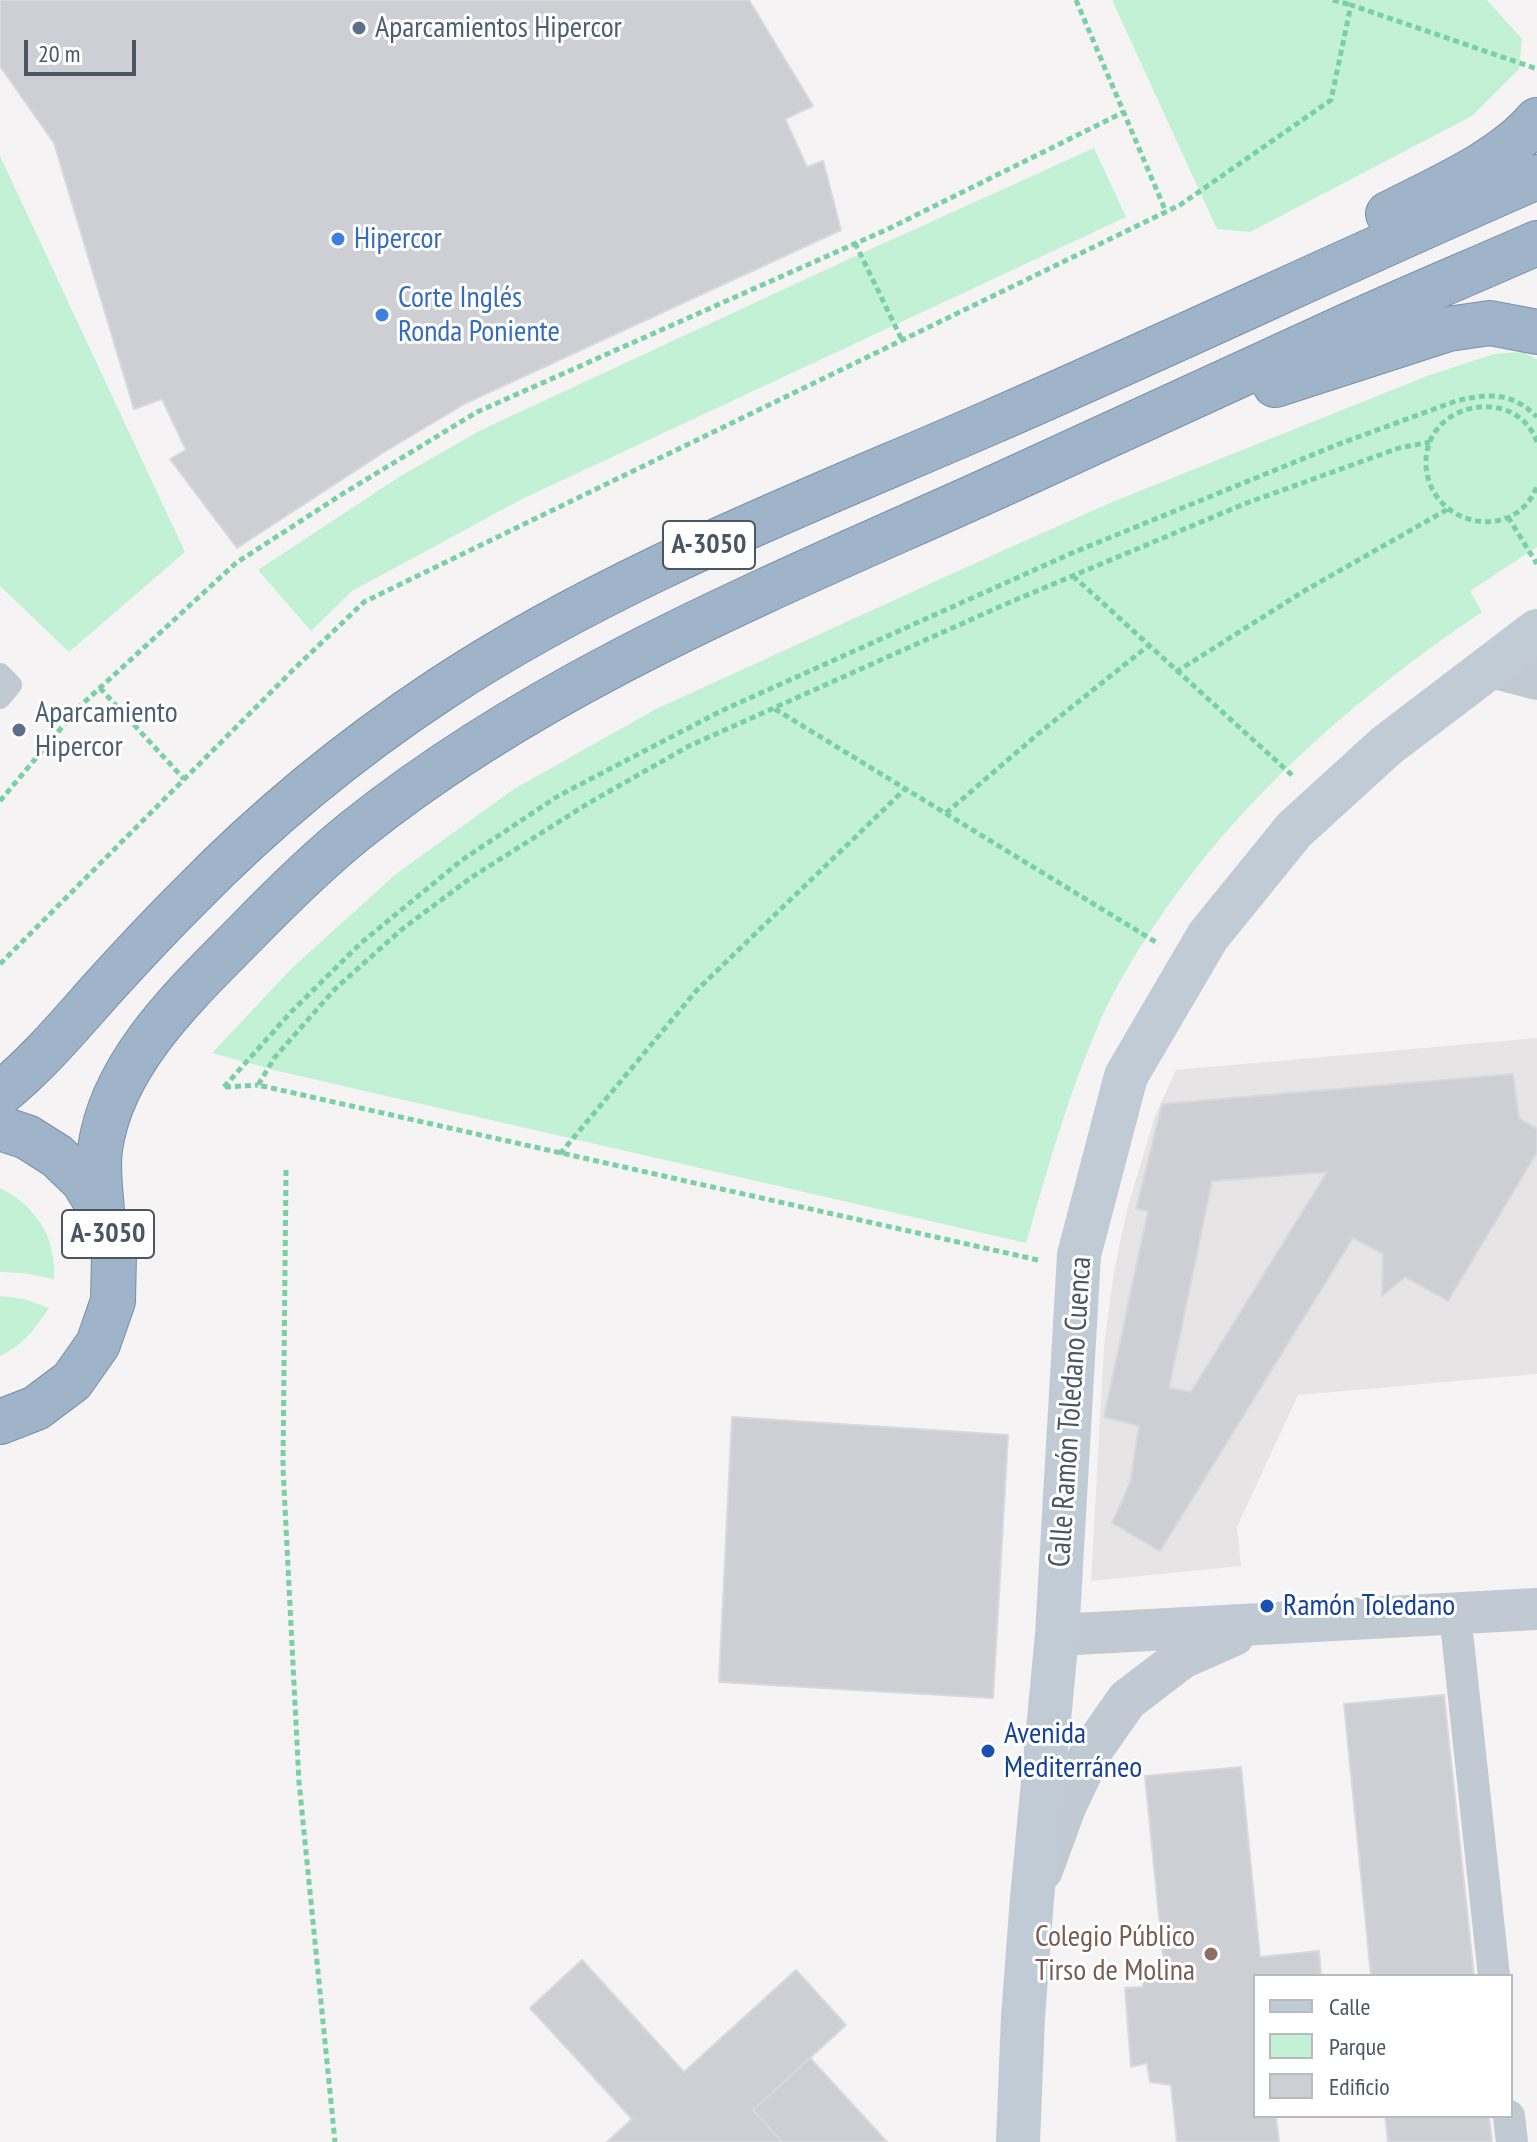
<!DOCTYPE html>
<meta charset="utf-8">
<style>
body{margin:0}
#map{position:relative;width:1537px;height:2142px;overflow:hidden;background:#f5f3f3;font-family:"PT Sans Narrow",sans-serif}
canvas{display:block}
.legend{position:absolute;left:1253px;top:1974px;width:260px;height:144px;box-sizing:border-box;background:#fff;border:2px solid #b7bbc0;margin:0;padding:10px 14px;list-style:none;font-size:24px;color:#4a5661}
.legend li{display:flex;align-items:center;gap:16px;height:40px}
.legend b{width:40px;border:2px solid #b7bbc0}
.scale{position:absolute;left:24px;top:40px;width:112px;height:36px;box-sizing:border-box;border:4px solid #4a5661;border-top:0;padding-left:10px;font-size:24px;line-height:28px;white-space:nowrap;color:#4a5661;-webkit-text-stroke:6px #fff;paint-order:stroke}
</style>
<div id="map">
<canvas width="1537" height="2142"></canvas>
<ul class="legend">
<li><b style="height:10px;background:#c1cbd6"></b>Calle</li>
<li><b style="height:22px;background:#c3f1d5"></b>Parque</li>
<li><b style="height:22px;background:#cdcfd5"></b>Edificio</li>
</ul>
<div class="scale">20 m</div>
</div>
<script>
const ctx = document.querySelector('canvas').getContext('2d');
ctx.lineJoin = 'round';
function fillPath(path, color) { ctx.fillStyle = color; ctx.fill(path, 'evenodd'); }
function trace(path, color, width, dash) { ctx.strokeStyle = color; ctx.lineWidth = width; ctx.lineCap = dash ? 'butt' : 'round'; ctx.setLineDash(dash || []); ctx.stroke(path); }
function drawText(font, color, halo, rows, align = 'center') {
  ctx.font = font + ' "PT Sans Narrow",sans-serif'; ctx.lineWidth = 6; ctx.setLineDash([]); ctx.textBaseline = 'middle'; ctx.strokeStyle = halo; ctx.fillStyle = color; for (const [text, x, y, turn = 0] of rows) {
    ctx.save(); ctx.translate(x, y); ctx.rotate((+turn || 0) * Math.PI / 180); ctx.textAlign = isNaN(turn) ? turn : align; if (halo) ctx.strokeText(text, 0, 0); ctx.fillText(text, 0, 0); ctx.restore();
  }
}
fillPath(new Path2D(`
 M1537 1038V1374L1298 1395 1237 1527 1241 1566 1091 1581 1104 1347 1114 1271 1128 1206 1155 1116 1176 1070Z`), '#e6e4e5');
fillPath(new Path2D(`
 M1112 0H1487L1522 39 1519 69 1472 116 1250 232 1217 229Z
 M1094 148 1126 217 522 499 352 591 311 631 258 570 399 477 481 430 849 259Z
 M0 156 185 552 69 652 0 586Z
 M1522 352 1537 359V547L1470 591 1482 612C1329 715 1191 842 1106 1008 1099 1022 1093 1038 1087 1053 1062 1115 1045 1179 1026 1243L278 1071 212 1053 292 968 396 874 514 789 656 709 993 555 1117 500 1427 376 1494 354Z
 M0 1188C25 1200 48 1224 52 1253 54 1261 54 1270 54 1279L23 1273 0 1272Z
 M0 1296 24 1299 49 1308C35 1329 23 1345 0 1356Z`), '#c3f1d5');
const building = new Path2D(`
 M0 0H749L813 106 785 119 807 167 823 161 841 230 466 403 384 452 237 548 170 459 186 450 162 399 134 409 54 143 0 66Z
 M1513 1074 1519 1118 1537 1129V1152L1448 1301 1405 1277 1382 1296 1383 1254 1353 1238 1160 1551 1112 1523 1130 1483 1139 1426 1104 1417 1148 1211 1136 1209 1162 1104ZM1327 1172 1191 1392 1169 1388 1212 1181Z
 M732 1417 1008 1435 993 1698 719 1682Z
 M1444 1695 1474 1976H1371L1344 1704Z
 M1241 1767 1260 1957 1319 1951 1321 1976H1255V2116H1276L1279 2142H1177L1171 2085 1150 2082 1147 2063 1131 2067 1125 1988 1143 1987 1142 1971 1164 1967 1145 1776Z
 M582 1960 684 2072 796 1970 846 2025 753 2110 782 2142H607L632 2119 530 2008Z
 M810 2058 887 2142H782L753 2110Z
 M1385 2116H1489L1492 2142H1388Z`);
fillPath(building, '#cdcfd5');
trace(building, '#d7d9de', 2);
const trunk = new Path2D(`
 M1388 214C1436 189 1501 162 1537 120
 M1275 385 1448 329 1490 323 1537 332
 M0 1094C38 1063 69 1026 101 990 130 958 159 927 189 897 265 819 350 749 441 689 611 577 803 504 989 423 1173 343 1353 257 1537 177
 M0 1128 27 1137 57 1156 83 1181 102 1212 114 1255 113 1301 98 1344 72 1381 36 1408 0 1422
 M102 1212C101 1192 97 1169 100 1149 112 1062 186 994 244 935 280 898 316 862 356 830 551 674 785 583 1009 481 1119 431 1228 380 1338 330 1404 300 1471 272 1537 243`);
trace(trunk, '#7690ad', 46);
trace(new Path2D(`
 M1076 0 1166 212
 M1333 0 1351 5
 M855 243 902 340
 M1537 442C1516 384 1424 402 1426 464 1428 526 1515 545 1537 486
 M1508 517 1537 564
 M1073 576 1294 777
 M1176 672 1304 591 1448 509
 M100 688 184 779
 M775 709 1159 944
 M0 801 78 708 236 563 344 493 477 412 888 229 1124 112
 M946 813 1038 734 1148 646
 M0 964 294 669 364 602 1180 205 1331 100 1351 5 1537 69
 M224 1087 291 1012 361 943 462 860 558 796 721 711 1072 553 1339 444 1456 401C1489 393 1512 392 1537 417
 M225 1087 258 1085
 M560 1154 696 991 906 788
 M286 1170 283 1468 299 1782 335 2142
 M1038 1260 258 1085 275 1057 335 989 401 930 472 877 587 804 689 746 1008 603 1244 504 1399 448 1430 442`), '#7ad0a6', 5, [6, 4]);
trace(new Path2D(`
 M0 674 11 685 0 698`), '#c1cad2', 22);
trace(new Path2D(`
 M1455 1614 1494 1976
 M1509 2116 1512 2142`), '#c1cad2', 32);
trace(new Path2D(`
 M1491 667 1537 679
 M1057 1635 1537 1609
 M1042 1870 1065 1807 1092 1750 1127 1700 1182 1658 1234 1635`), '#c1cad2', 42);
trace(new Path2D(`
 M1018 2142 1023 2017 1032 1898 1057 1635 1079 1255 1126 1076 1208 936 1294 830 1386 746 1537 631`), '#c1cbd6', 44);
trace(trunk, '#9fb4c9', 44);
for (const [x, y, r, color] of [
 [359,28,8,"#5c6f8a"],
 [338,239,8,"#3f7fe0"],
 [382,315,8,"#3f7fe0"],
 [19,730,8,"#5c6f8a"],
 [1267,1606,8,"#1a4fb4"],
 [988,1751,8,"#1a4fb4"],
 [1211,1954,8,"#8d6e63"]
]) { const dot = new Path2D(); dot.arc(x, y, r, 0, 2 * Math.PI); ctx.fillStyle = color; ctx.fill(dot); trace(dot, '#fff', 3); }
for (const [x, y, w] of [
 [709,545,92],
 [108,1234,92]
]) { const box = new Path2D(); box.roundRect(x - w / 2, y - 24, w, 48, 6); ctx.fillStyle = '#fff'; ctx.fill(box); trace(box, '#4a5661', 2); }
drawText('bold 28px', '#4a5661', null, [
 ["A-3050",709,545],
 ["A-3050",108,1234]
]);
drawText('30px', '#4e5e75', '#fff', [
 ["Aparcamientos Hipercor",375,28],
 ["Aparcamiento",35,713],
 ["Hipercor",35,747]
], 'left');
drawText('30px', '#366cbe', '#fff', [
 ["Hipercor",354,239],
 ["Corte Inglés",398,298],
 ["Ronda Poniente",398,332]
], 'left');
drawText('30px', '#4a5661', '#fff', [
 ["Calle Ramón Toledano Cuenca",1071,1412,-86]
]);
drawText('30px', '#164399', '#fff', [
 ["Ramón Toledano",1283,1606],
 ["Avenida",1004,1734],
 ["Mediterráneo",1004,1768]
], 'left');
drawText('30px', '#785e54', '#fff', [
 ["Colegio Público",1195,1937],
 ["Tirso de Molina",1195,1971]
], 'right');
</script>
